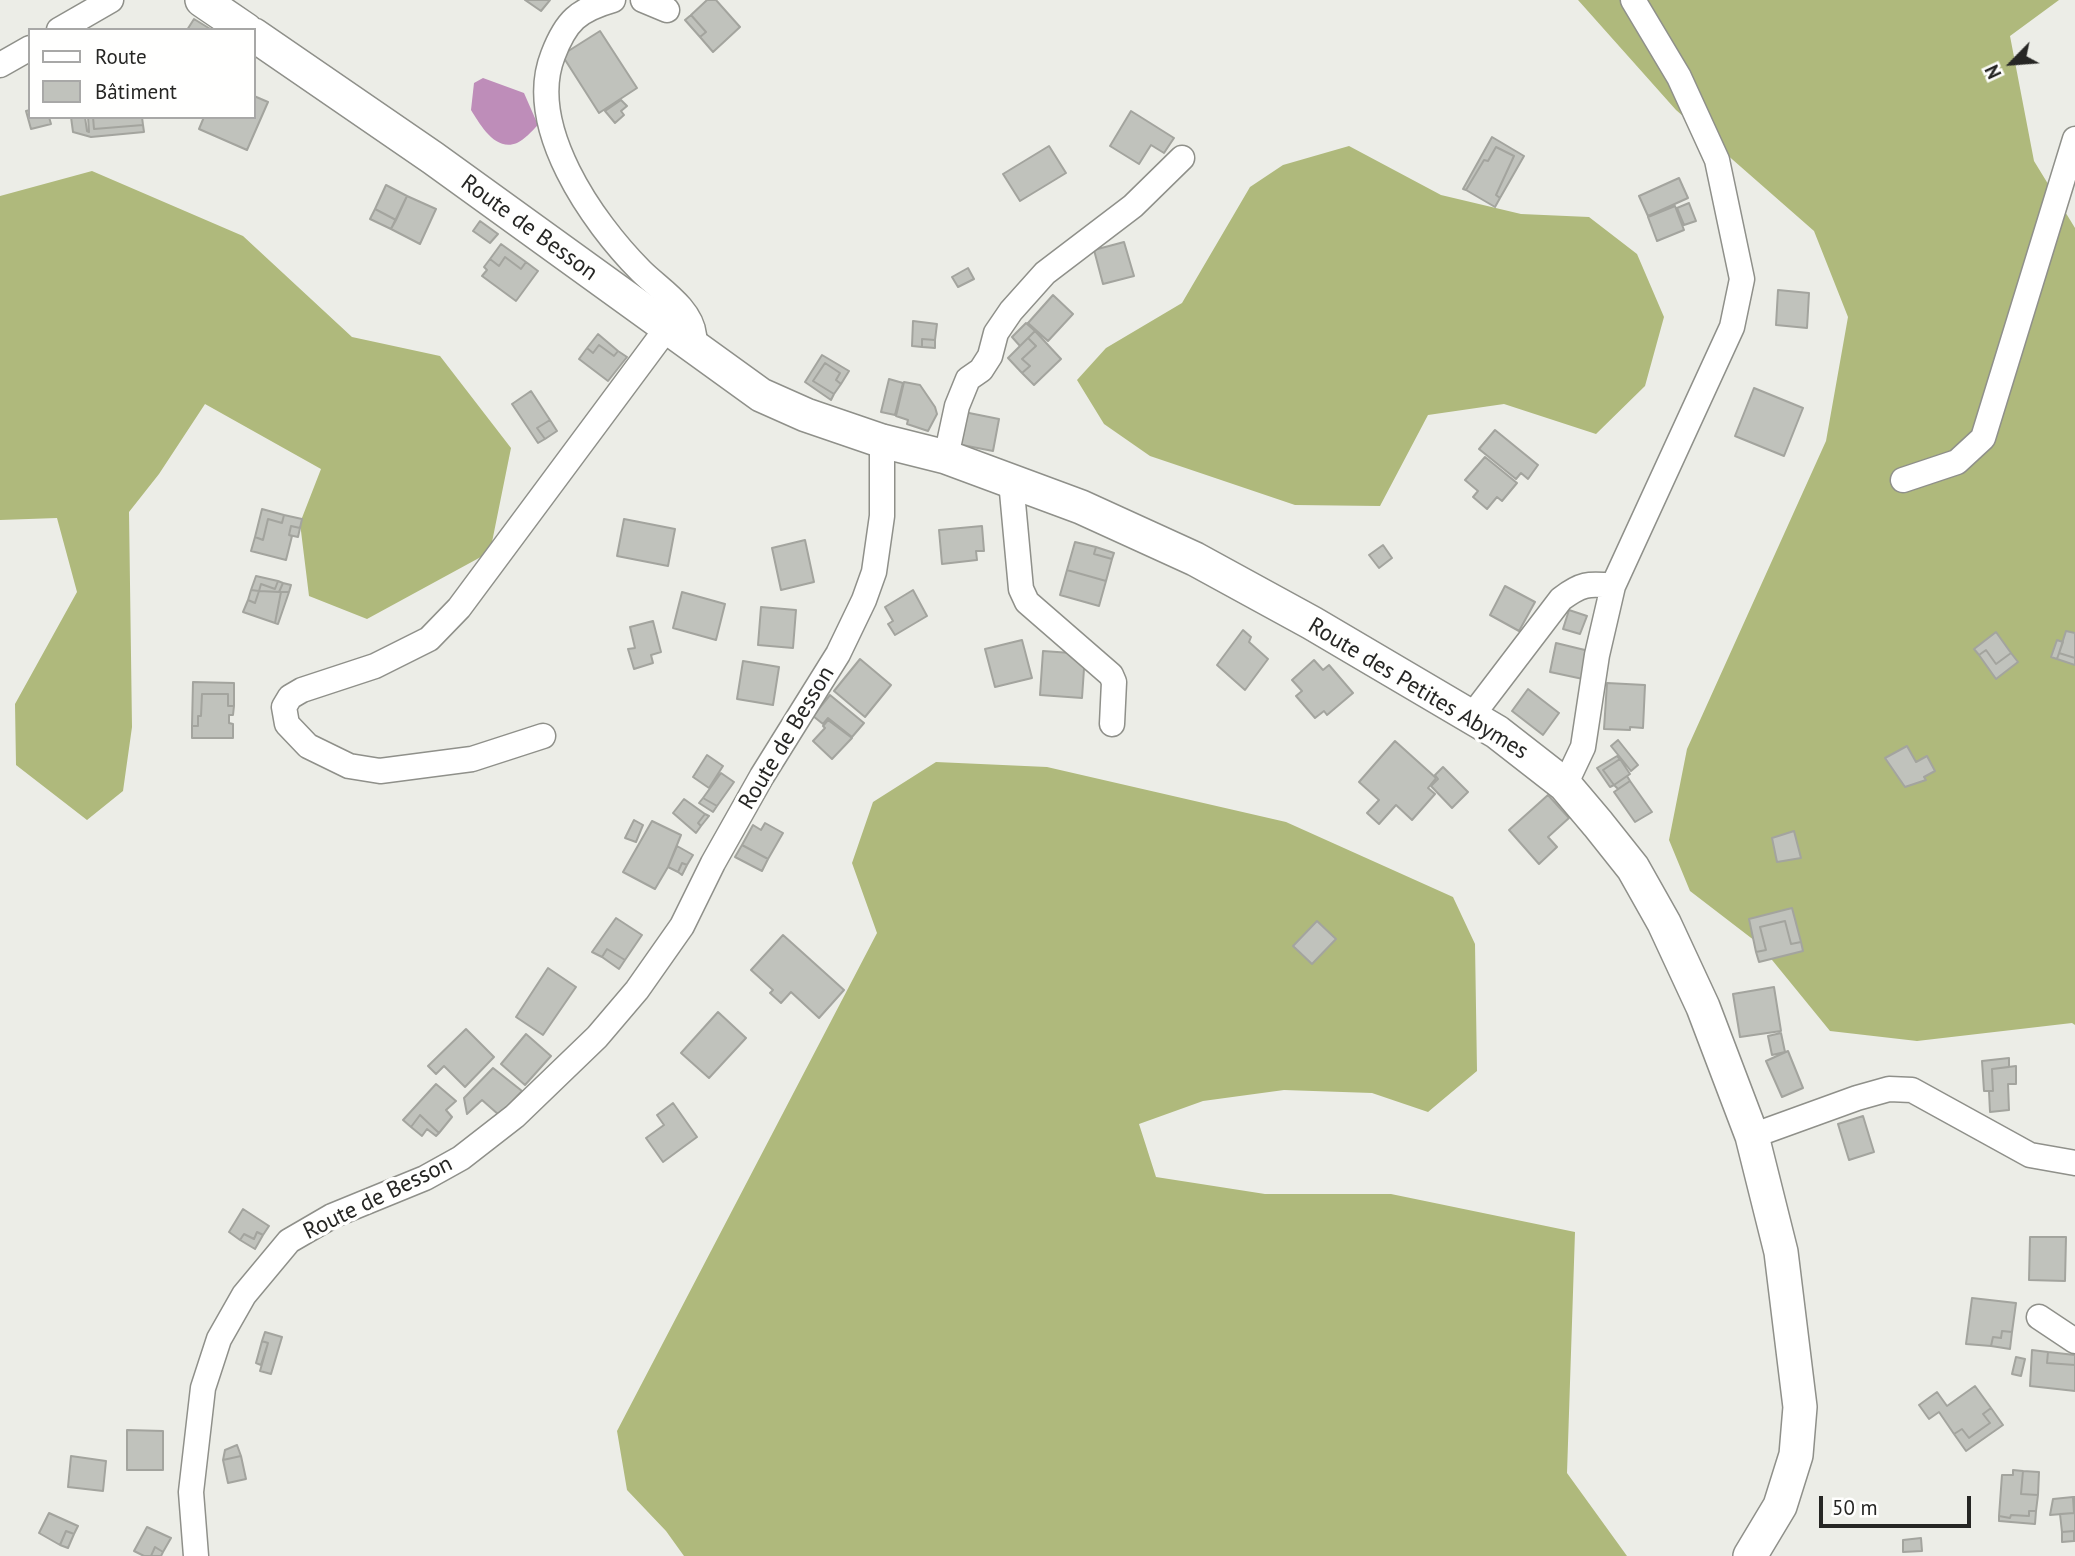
<!DOCTYPE html>
<meta charset="utf-8">
<style>
body{margin:0}
#map{position:relative;width:2075px;height:1556px;overflow:hidden;background:#ecede7;font-family:"PT Sans",sans-serif}
canvas{display:block}
.legend{position:absolute;left:28px;top:28px;width:228px;height:91px;box-sizing:border-box;background:#fffffe;border:2px solid #a8a8a7;margin:0;padding:9px 12px;list-style:none;font-size:21px;color:#262624}
.legend li{display:flex;align-items:center;gap:14px;height:35px}
.legend b{width:35px;border:2px solid #a8a8a7}
.north{position:absolute;left:1977px;top:28px;width:70px;height:70px;-webkit-text-stroke:5px #fffffe;paint-order:stroke;rotate:245deg;font-size:19px;font-weight:700;line-height:28px;text-align:center;color:#262624}
.north::after{content:'';display:block;margin:auto;width:24px;height:32px;background:#262624;clip-path:polygon(50% 0,100% 100%,50% 72%,0 100%)}
.scale{position:absolute;left:1819px;top:1496px;width:152px;height:32px;box-sizing:border-box;border:4px solid #262624;border-top:0;padding-left:9px;font-size:21px;line-height:24px;white-space:nowrap;color:#262624;-webkit-text-stroke:5px #fffffe;paint-order:stroke}
</style>
<div id="map">
<canvas width="2075" height="1556"></canvas>
<ul class="legend">
<li><b style="height:9px;background:#fff"></b>Route</li>
<li><b style="height:19px;background:#c0c2bc"></b>Bâtiment</li>
</ul>
<div class="north">N</div>
<div class="scale">50 m</div>
</div>
<script>
const ctx = document.querySelector('canvas').getContext('2d');
ctx.lineJoin = 'round';
function fillPath(path, color) { ctx.fillStyle = color; ctx.fill(path, 'evenodd'); }
function trace(path, color, width, dash) { ctx.strokeStyle = color; ctx.lineWidth = width; ctx.lineCap = dash ? 'butt' : 'round'; ctx.setLineDash(dash || []); ctx.stroke(path); }
function drawText(font, color, halo, rows, align = 'center') {
  ctx.font = font + ' "PT Sans",sans-serif'; ctx.lineWidth = 7; ctx.setLineDash([]); ctx.textBaseline = 'middle'; ctx.strokeStyle = halo; ctx.fillStyle = color; for (const [text, x, y, turn = 0] of rows) {
    ctx.save(); ctx.translate(x, y); ctx.rotate((+turn || 0) * Math.PI / 180); ctx.textAlign = isNaN(turn) ? turn : align; if (halo) ctx.strokeText(text, 0, 0); ctx.fillText(text, 0, 0); ctx.restore();
  }
}
fillPath(new Path2D(`
 M1578 0H2059L2010 36 2034 161 2075 228V1025L2072 1023 1917 1041 1830 1031 1759 944 1690 891 1669 840 1687 749 1826 441 1848 317 1814 231 1676 110Z
 M1349 146 1441 195 1521 214 1589 217 1637 254 1664 317 1645 386 1596 434 1504 404 1428 415 1380 506 1295 505 1150 456 1104 424 1077 380 1106 348 1182 303 1250 187 1283 165Z
 M92 171 243 236 352 337 440 356 511 448 490 552 367 619 309 596 300 523 321 469 205 404 159 474 129 512 132 727 123 791 87 820 16 765 15 704 77 592 57 518 0 520V196Z
 M936 762 1047 767 1286 822 1453 897 1475 944 1477 1071 1428 1112 1372 1093 1284 1090 1203 1101 1139 1124 1156 1177 1265 1194H1391L1575 1232 1567 1473 1627 1556H684L666 1531 627 1490 617 1431 877 933 852 863 873 802Z`), '#afb97c');
fillPath(new Path2D(`
 M483 78 524 93 538 125C532 131 524 140 517 143 495 152 480 124 471 110L474 83Z`), '#be8db9');
const building = new Path2D(`
 M525 0H550L541 11Z
 M707 0H716L740 27 713 52 700 37 706 32 691 15Z
 M691 15 706 32 700 37 685 20Z
 M194 19 212 30H187Z
 M600 31 637 88 599 113 562 55Z
 M254 96 268 102 247 150 199 129 204 117H254Z
 M621 100 627 106 621 111 624 115 615 123 605 111Z
 M30 110V117H49L51 124 31 129 26 111Z
 M1131 111 1174 138 1164 153 1151 145 1139 164 1110 146Z
 M71 117H85L87 131 89 132 88 117H93L94 129 143 125 144 132 91 137 73 132Z
 M93 117H142L143 125 94 129Z
 M1492 137 1524 156 1500 198 1496 195 1514 156 1496 147 1488 161 1484 160 1466 190 1463 189Z
 M1049 146 1066 173 1020 201 1003 174Z
 M1496 147 1514 156 1496 195 1500 198 1495 207 1466 190 1484 160 1488 161Z
 M1679 178 1688 198 1648 216 1639 196Z
 M386 185 407 196 396 220 375 209Z
 M407 196 436 209 420 244 391 229Z
 M1689 203 1696 221 1684 225 1677 208Z
 M1675 206 1684 230 1657 241 1648 217Z
 M375 209 396 220 391 229 370 219Z
 M480 221 498 234 490 243 473 231Z
 M1124 242 1134 276 1103 284 1094 250Z
 M501 244 526 262 521 269 505 257 499 266 490 259Z
 M505 257 521 269 526 262 538 271 516 301 482 276 487 270 484 267 490 259 499 266Z
 M968 268 974 279 958 287 952 277Z
 M1778 290 1809 293 1807 328 1776 325Z
 M1053 295 1073 314 1048 341 1028 323Z
 M913 321 937 324 935 340 922 339V347L912 346Z
 M1026 323 1035 331 1020 346 1012 337Z
 M1035 331 1061 359 1034 385 1022 373 1030 366 1022 359 1036 346 1028 338Z
 M598 334 618 351 614 356 599 345 593 353 587 348Z
 M1028 338 1036 346 1022 359 1030 366 1022 373 1008 358Z
 M922 339 935 340V348L922 347Z
 M599 345 614 356 618 351 627 357 608 381 579 359 587 348 593 353Z
 M822 355 849 371 841 384 836 380 840 373 825 363 813 381 834 394 831 400 805 382Z
 M825 363 840 373 836 380 841 384 834 394 813 381Z
 M889 379 903 383 895 415 881 412Z
 M904 382 920 385 935 407 937 414 928 431 907 424 908 420 896 416Z
 M1754 388 1803 408 1784 456 1735 436Z
 M531 391 550 420 537 428 545 439 538 443 512 404Z
 M964 412 999 419 993 451 957 444Z
 M550 420 557 431 545 439 537 428Z
 M1495 430 1538 465 1528 479 1521 473 1516 479 1479 449Z
 M1485 457 1517 483 1502 501 1497 497 1487 509 1473 497 1478 491 1465 480Z
 M262 509 284 515 282 523 268 519 263 540 255 537Z
 M284 515 302 519 300 528 291 526 289 535 292 536 286 560 251 551 255 537 263 540 268 519 282 523Z
 M624 519 675 529 668 566 617 556Z
 M291 526 300 528 298 537 289 535Z
 M982 526 984 551H976L977 560 942 564 939 530Z
 M805 540 814 582 781 590 772 548Z
 M1075 542 1096 547 1094 554 1112 559 1106 581 1067 570Z
 M1383 545 1392 558 1379 568 1369 555Z
 M1096 547 1114 553 1112 559 1094 554Z
 M1067 570 1106 581 1099 606 1060 595Z
 M256 576 278 581 275 589 261 584 259 591 251 590Z
 M278 581 283 583 279 592 259 591 261 584 275 589Z
 M283 583 291 585 289 592H279Z
 M1505 586 1535 602 1519 631 1490 615Z
 M251 590 259 591 255 603 248 600Z
 M913 590 927 616 895 635 888 624 893 621 885 607Z
 M259 591 281 592 275 623 243 612 248 600 255 603Z
 M281 592H289L278 624 275 623Z
 M682 592 725 604 716 640 673 628Z
 M761 607 796 610 793 648 758 645Z
 M1569 610 1587 616 1580 634 1563 629Z
 M653 621 661 652 651 655 653 663 634 669 628 649 635 648 630 627Z
 M1243 630 1251 637 1249 642 1268 659 1245 690 1217 665Z
 M2066 631 2075 633V658L2059 653Z
 M1996 632 2011 653 1996 664 1986 650 1979 655 1974 649Z
 M1022 640 1032 678 995 687 985 649Z
 M2057 640 2063 642 2057 659 2051 657Z
 M1556 643 1589 651 1583 679 1550 672Z
 M1986 650 1996 664 2011 653 2018 662 1996 679 1979 655Z
 M1043 651 1085 654 1082 698 1040 695Z
 M2059 653 2075 658V665L2057 659Z
 M860 659 891 685 865 717 834 691Z
 M1314 660 1323 670 1329 665 1353 693 1327 715 1324 711 1315 718 1296 696 1302 691 1292 680Z
 M743 661 779 667 773 705 737 699Z
 M193 682 234 683V706H228V694H202L201 716H198V726H192Z
 M1607 683 1645 685 1643 728 1630 727V730L1604 729Z
 M1528 689 1559 713 1543 735 1512 711Z
 M202 694H228V706H234L233 715H229V723L233 724V738H192V726H198V716H201Z
 M830 695 864 723 852 737 828 718 823 724 813 716Z
 M828 720 852 738 832 759 813 741 825 728 823 726Z
 M1618 740 1638 765 1631 771 1611 746Z
 M1395 741 1436 778 1428 788 1435 794 1412 820 1396 805 1379 824 1367 813 1379 800 1359 782Z
 M1907 746 1916 762 1927 756 1935 771 1924 777 1926 780 1905 787 1885 758Z
 M707 755 723 766 709 788 693 777Z
 M1617 756 1620 759 1603 770 1614 785 1610 787 1597 768Z
 M1620 759 1630 774 1614 785 1603 770Z
 M1443 767 1468 792 1452 808 1431 786 1438 779 1435 775Z
 M721 773 734 782 717 806 703 798Z
 M1627 776 1630 781 1618 789 1614 785Z
 M1630 781 1652 812 1635 822 1614 792Z
 M1548 795 1569 818 1548 837 1557 847 1539 864 1509 830Z
 M703 798 717 806 713 812 699 803Z
 M684 799 705 814 698 823 701 826 696 833 673 813Z
 M705 814 709 816 701 826 698 823Z
 M634 820 643 825 636 842 625 838Z
 M652 821 681 835 668 867 655 889 623 872Z
 M765 823 783 833 768 859 742 845 753 825 761 830Z
 M1794 831 1801 858 1777 862 1772 838Z
 M742 845 768 859 762 871 735 857Z
 M677 846 693 855 687 865 682 863 678 872 668 867Z
 M682 863 687 865 682 875 678 872Z
 M1792 908 1801 942 1791 944 1785 921 1760 927 1766 950 1756 952 1749 919Z
 M616 918 642 935 625 960 607 949 602 957 592 952Z
 M1317 921 1336 939 1312 964 1293 946Z
 M1785 921 1791 944 1801 942 1803 951 1759 962 1756 952 1766 950 1760 927Z
 M783 935 844 990 819 1018 791 992 781 1003 770 993 773 990 751 970Z
 M607 949 625 960 619 969 602 957Z
 M548 968 576 987 543 1035 516 1017Z
 M1774 987 1781 1031 1740 1037 1733 994Z
 M718 1012 746 1038 709 1078 681 1053Z
 M466 1029 494 1057 465 1087 444 1066 436 1074 428 1066Z
 M1781 1033 1785 1052 1772 1055 1768 1036Z
 M526 1034 551 1056 525 1085 501 1064Z
 M1788 1051 1803 1088 1782 1097 1766 1061Z
 M2009 1058V1067L1992 1069 1993 1091H1984L1982 1061Z
 M2016 1066V1084H2008L2009 1110 1990 1112 1989 1091H1993L1992 1069Z
 M493 1068 522 1091 499 1115 482 1100 467 1114 464 1098Z
 M436 1084 456 1101 446 1110 452 1117 439 1133 420 1115 411 1127 403 1120Z
 M673 1103 697 1137 663 1162 646 1138 664 1125 657 1115Z
 M420 1115 439 1133 436 1136 427 1129 422 1136 411 1127Z
 M1863 1116 1874 1152 1849 1160 1838 1124Z
 M243 1209 269 1226 263 1235 257 1232 254 1239 244 1234 240 1240 229 1232Z
 M257 1232 263 1235 255 1249 240 1240 244 1234 254 1239Z
 M2030 1237H2066L2065 1281 2029 1280Z
 M1972 1298 2016 1303 2012 1332 2002 1331 2001 1338 1993 1337 1991 1346 1966 1344Z
 M2002 1331 2012 1332 2010 1349 1991 1346 1993 1337 2001 1338Z
 M265 1332 282 1337 271 1374 260 1371 268 1343 262 1341Z
 M262 1341 268 1343 261 1365 256 1363Z
 M2032 1350 2048 1352 2047 1363 2075 1365V1391L2030 1386Z
 M2048 1352 2075 1355V1365L2047 1363Z
 M2016 1357 2025 1359 2021 1376 2012 1374Z
 M1975 1386 1991 1408 1983 1414 1990 1423 1969 1438 1962 1429 1954 1434 1939 1412 1929 1419 1919 1405 1937 1392 1947 1406Z
 M1991 1408 2003 1425 1966 1451 1954 1434 1962 1429 1969 1438 1973 1435 1990 1423 1983 1414Z
 M127 1430 163 1431V1470H127Z
 M237 1445 241 1456 223 1460 225 1450Z
 M71 1456 106 1461 103 1491 68 1487Z
 M241 1456 246 1479 228 1483 223 1460Z
 M2013 1470 2023 1471 2021 1494 2038 1495 2036 1511H2029V1516L2011 1515 2010 1518 1999 1516 2002 1475H2013Z
 M2023 1471 2039 1472 2038 1495 2021 1494Z
 M2073 1497H2075V1541H2074V1531L2062 1532 2060 1514 2074 1513Z
 M2073 1497 2074 1513 2050 1515 2053 1499Z
 M2029 1511H2036L2035 1524 1999 1521V1516L2010 1518 2011 1515 2029 1516Z
 M49 1513 78 1526 74 1534 66 1531 60 1545 39 1533Z
 M147 1527 171 1538 163 1552 155 1547 151 1556H144L134 1551Z
 M66 1531 74 1534 68 1548 60 1545Z
 M2074 1531V1541L2062 1542V1532Z
 M1921 1538 1922 1551 1903 1552V1540Z
 M155 1547 163 1552 161 1556H151Z`);
fillPath(building, '#c0c2bc');
trace(building, '#a3a49e', 2);
const street = new Path2D(`
 M613 0C578 10 566 21 553 55 525 126 592 222 641 271 659 289 691 308 694 335L686 342
 M643 0 667 10
 M59 30 111 0
 M0 65 30 48
 M946 457 957 406 968 379 981 370 990 356 996 333 1011 311 1045 273 1133 206 1182 158
 M1903 480 1957 462 1983 438 2075 139
 M1011 481 1021 589 1027 602 1111 675 1114 682 1112 724
 M1471 717 1561 599C1581 584 1588 583 1613 586
 M543 736 472 759 380 771 349 766 308 746 287 724 284 707 290 697 302 690 375 666 429 639 459 608 667 328
 M1565 785 1583 747 1597 655 1613 586 1732 327 1742 279 1717 160 1679 77 1633 0
 M1752 1136 1857 1098 1889 1089 1912 1090 2030 1155 2075 1163
 M2039 1317 2075 1341
 M196 1556 191 1492 203 1388 219 1339 244 1295 289 1241 332 1216 425 1178 461 1158 515 1116 597 1037 637 990 682 926 713 863 762 776 838 654 864 600 874 572 882 516V441`);
const secondary = new Path2D(`
 M202 0 246 30
 M254 35 433 158 761 395 806 415 882 441 946 457 1081 507 1195 559 1312 623 1497 732 1565 785 1598 824 1633 868 1664 923 1703 1007 1752 1136 1781 1252 1800 1407 1796 1455 1780 1506 1750 1556`);
trace(street, '#8f908a', 27);
trace(secondary, '#8f908a', 36);
trace(street, '#fff', 24);
trace(secondary, '#fff', 33);
drawText('23px', '#262624', '#fffffe', [
 ["Route de Besson",529,228,36],
 ["Route des Petites Abymes",1418,689,31],
 ["Route de Besson",787,738,-59],
 ["Route de Besson",378,1198,-26]
]);
</script>
